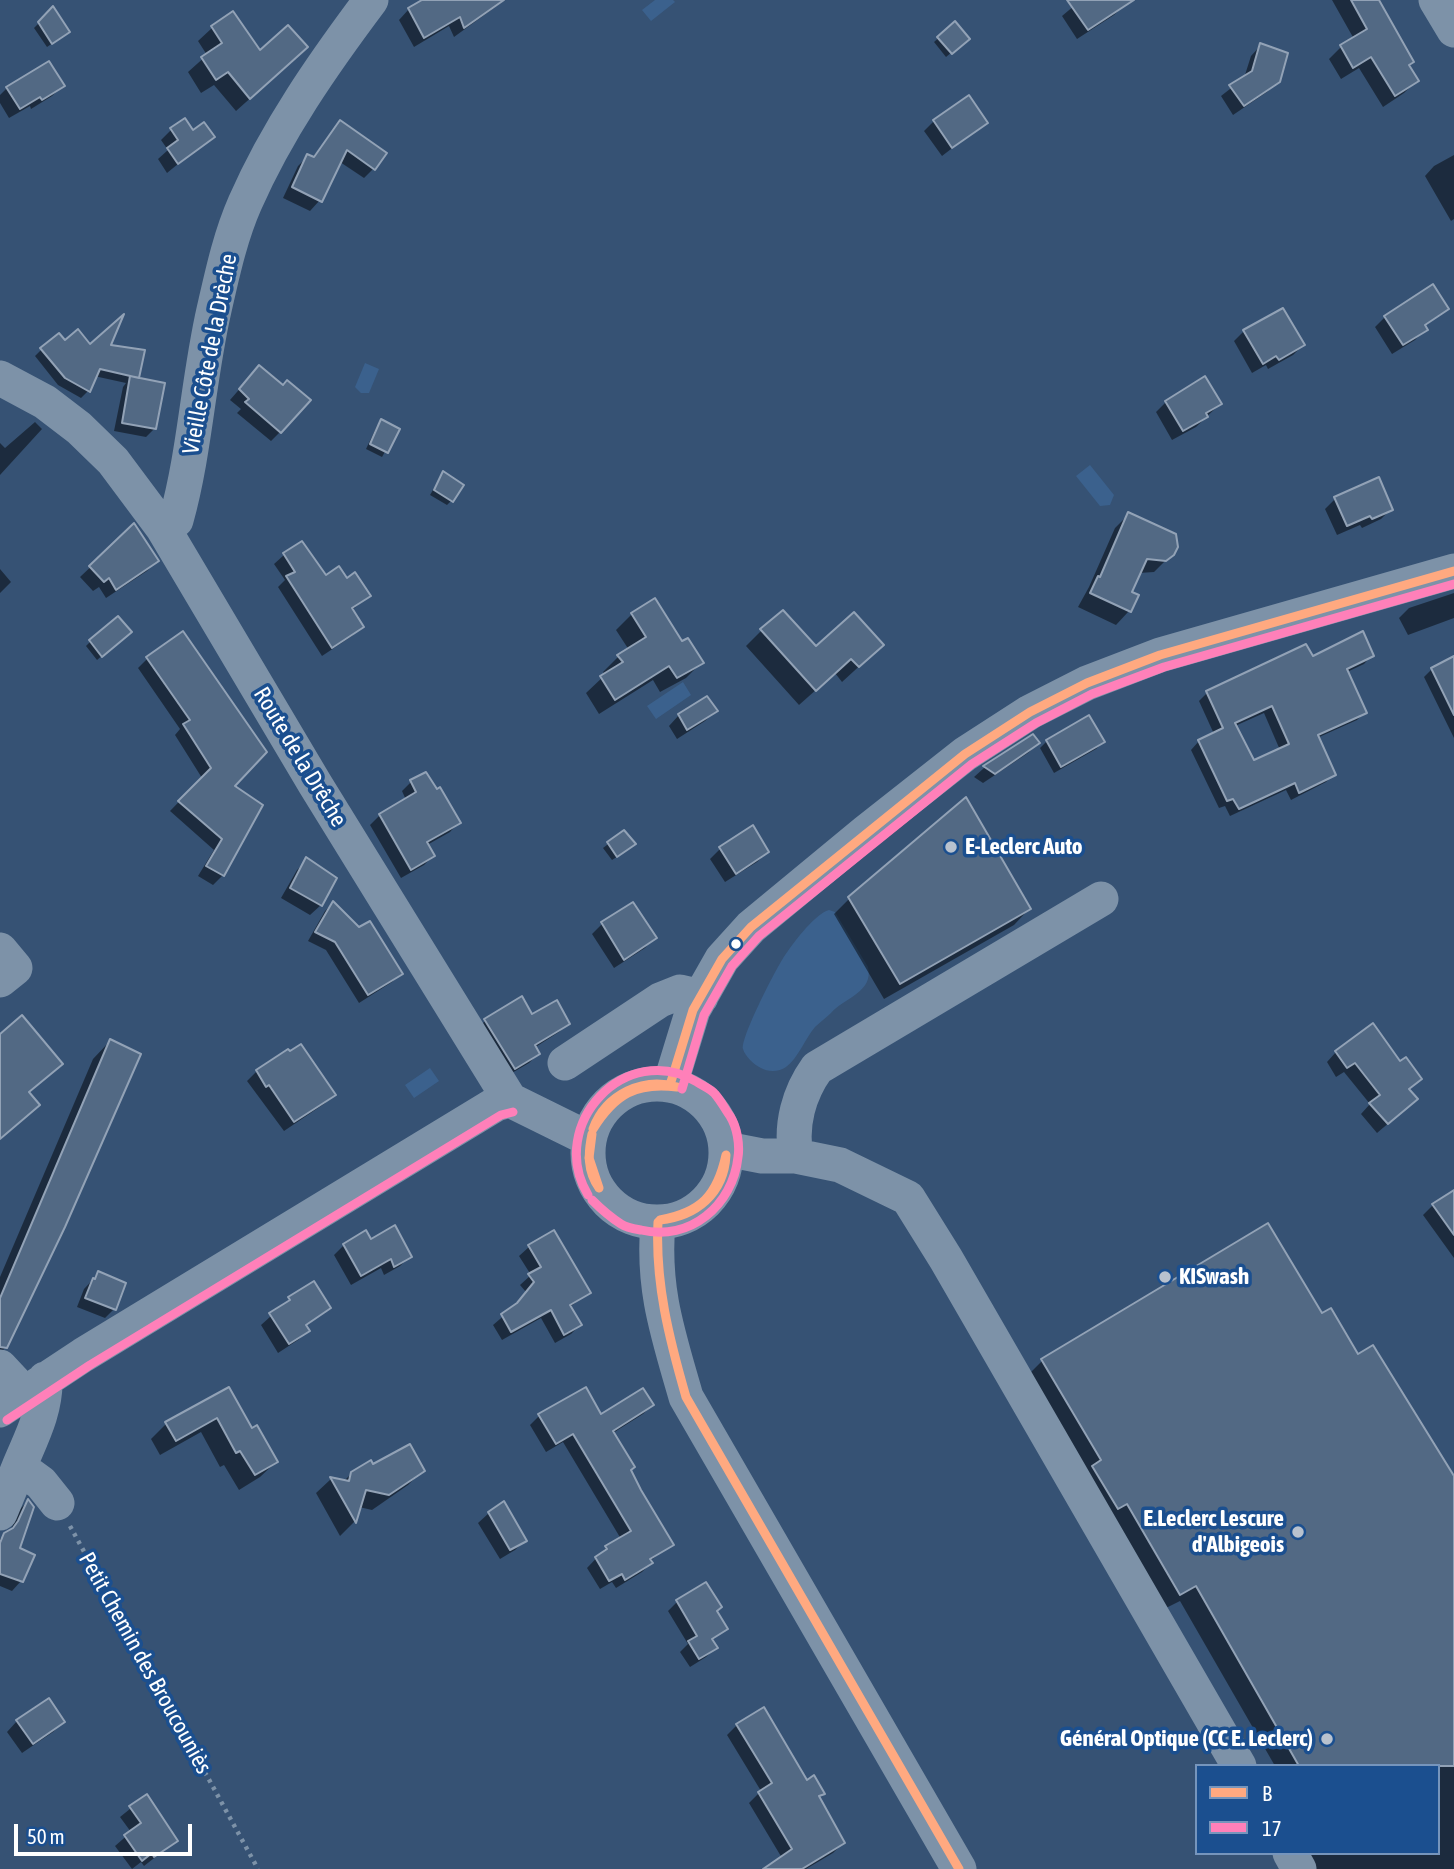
<!DOCTYPE html>
<meta charset="utf-8">
<style>
body{margin:0}
#map{position:relative;width:1454px;height:1869px;overflow:hidden;background:#365274;font-family:"Asap Condensed",sans-serif}
canvas{display:block}
.legend{position:absolute;left:1195px;top:1764px;width:245px;height:91px;box-sizing:border-box;background:#1b4f8f;border:2px solid #7695bc;margin:0;padding:9px 12px;list-style:none;font-size:21px;color:#fff}
.legend li{display:flex;align-items:center;gap:14px;height:35px}
.legend b{width:35px;border:2px solid #7695bc}
.scale{position:absolute;left:14px;top:1824px;width:178px;height:32px;box-sizing:border-box;border:4px solid #fff;border-top:0;padding-left:9px;font-size:21px;line-height:24px;white-space:nowrap;color:#fff;-webkit-text-stroke:5px #1b4f8f;paint-order:stroke}
</style>
<div id="map">
<canvas width="1454" height="1869"></canvas>
<ul class="legend">
<li><b style="height:9px;background:#ffa980"></b>B</li>
<li><b style="height:9px;background:#ff80b9"></b>17</li>
</ul>
<div class="scale">50 m</div>
</div>
<script>
const ctx = document.querySelector('canvas').getContext('2d');
ctx.lineJoin = 'round';
function fillPath(path, color) { ctx.fillStyle = color; ctx.fill(path, 'evenodd'); }
function trace(path, color, width, dash) { ctx.strokeStyle = color; ctx.lineWidth = width; ctx.lineCap = dash ? 'butt' : 'round'; ctx.setLineDash(dash || []); ctx.stroke(path); }
function drawText(font, color, halo, rows, align = 'center') {
  ctx.font = font + ' "Asap Condensed",sans-serif'; ctx.lineWidth = 7; ctx.setLineDash([]); ctx.textBaseline = 'middle'; ctx.strokeStyle = halo; ctx.fillStyle = color; for (const [text, x, y, turn = 0] of rows) {
    ctx.save(); ctx.translate(x, y); ctx.rotate((+turn || 0) * Math.PI / 180); ctx.textAlign = isNaN(turn) ? turn : align; if (halo) ctx.strokeText(text, 0, 0); ctx.fillText(text, 0, 0); ctx.restore();
  }
}
fillPath(new Path2D(`
 M655 0H673L675 2 651 21 642 10Z
 M365 363 379 369 369 393H361L355 387Z
 M1090 465 1114 495 1110 505 1100 506 1076 476Z
 M683 682 691 695 656 719 647 706Z
 M829 910 835 912 868 967C874 992 844 998 831 1013 826 1018 820 1022 815 1027 805 1039 798 1058 786 1067 779 1072 768 1072 761 1068 754 1065 745 1056 743 1049 741 1037 774 973 782 960 790 947 814 914 829 910Z
 M430 1068 439 1081 414 1098 405 1085Z`), '#3b618d');
fillPath(new Path2D(`
 M426 0H505L454 37 449 26 414 47 399 20 409 9Z
 M1081 0H1120L1124 5 1114 15 1077 39 1062 16Z
 M1332 0H1377L1416 81 1404 93 1383 107 1359 68 1341 79 1329 59 1341 47 1354 39Z
 M53 9 63 36 47 47 34 28Z
 M954 24 963 43 946 57 934 42Z
 M212 28 260 53 292 61 236 111 214 85 201 93 188 72 207 55 198 41Z
 M1261 45 1278 81 1267 92 1233 115 1221 96 1244 78 1251 56Z
 M62 86 52 96 31 109 30 106 9 118 0 103V95L7 88Z
 M969 98 986 122 942 156 924 131 934 121Z
 M340 122 374 168 364 178 340 162 320 200 310 211 283 198 298 166 308 156 312 158Z
 M171 130 212 136 167 173 158 159 168 150 161 140Z
 M1454 155V219L1451 221 1425 176 1434 166Z
 M1447 309 1424 327 1425 329 1415 340 1392 354 1375 327 1385 317Z
 M1244 331 1303 345 1293 355 1268 369 1266 365 1252 373 1234 341Z
 M65 343 108 346 137 379 155 428 146 437 114 431 123 387 126 383 94 376 88 391 81 398 58 385 35 356 42 349Z
 M250 377 280 432 271 441 237 413 241 409 230 400Z
 M1166 402 1220 404 1196 427 1172 440 1156 412Z
 M381 421 398 429 382 457 366 449 377 426Z
 M35 422 42 429 0 475V443L5 448Z
 M443 473 451 501 447 505 430 495Z
 M1378 479 1391 509 1381 519 1362 528 1360 525 1337 535 1325 509 1335 499Z
 M1129 514 1168 558 1154 572 1139 573 1130 593 1129 611 1116 625 1078 607 1089 587 1115 528Z
 M134 526 157 560 147 571 106 598 99 587 93 591 80 577Z
 M301 544 325 577 346 580 369 596 352 610 362 626 352 636 322 656 278 587 285 580 274 564 284 555Z
 M0 569 11 582 0 593Z
 M1454 593V618L1408 635 1399 618 1409 608Z
 M655 600 681 644 702 662 686 678 660 692 653 680 599 714 586 693 605 675 603 672 619 656 629 650 616 630 632 614Z
 M762 630 815 648 866 660 842 682 835 673 799 705 746 646Z
 M183 634 233 787 223 875 213 885 198 876 214 850 170 811 202 778 175 735 180 729 138 668 147 659Z
 M125 636 97 660 86 646 90 642Z
 M1372 655 1364 664 1347 672 1365 712 1357 720 1317 738 1334 774 1326 782 1291 800 1286 790 1230 816 1225 806 1219 808 1191 750 1199 741 1214 734 1199 701 1207 693 1312 659ZM1264 713 1280 750 1253 762 1235 726Z
 M1454 664V738L1424 677 1432 669Z
 M715 711 705 721 677 739 669 726 679 715Z
 M1033 736 1038 743 1028 753 983 783 974 777 984 768Z
 M1047 741 1103 742 1096 749 1054 773 1040 748Z
 M411 782 459 822 450 832 427 845 433 856 424 865 401 878 370 825 380 815 406 800 402 791Z
 M624 832 629 849 612 860 603 848Z
 M720 849 767 852 757 862 725 882 710 859Z
 M307 860 335 878 321 905 310 915 281 898 297 870Z
 M849 899 1029 909 1014 925 884 999 834 914Z
 M333 903 401 974 392 982 359 1003 326 950 308 941 325 911Z
 M602 924 654 938 645 948 614 968 592 934Z
 M521 998 531 1016 568 1023 559 1032 534 1048 538 1054 529 1063 505 1077 476 1030 485 1021Z
 M0 1036 61 1064 28 1094 38 1105 0 1140Z
 M110 1041 6 1347 0 1353V1277L93 1059Z
 M1336 1052 1400 1064 1420 1078 1408 1090 1405 1109 1377 1133 1361 1114 1370 1104 1344 1072 1336 1077 1327 1062Z
 M257 1071 334 1094 324 1104 284 1131 247 1081Z
 M1454 1192V1258L1423 1215 1433 1205Z
 M553 1232 589 1292 570 1307 580 1325 571 1334 555 1343 541 1318 502 1340 493 1325 514 1307 526 1292 520 1285 531 1275 519 1256 529 1247Z
 M371 1241 410 1256 400 1266 384 1275 381 1268 351 1285 334 1255 344 1245Z
 M99 1273 114 1309 105 1318 77 1307 84 1289Z
 M290 1299 329 1308 305 1327 308 1331 298 1340 278 1353 261 1325Z
 M1322 1316 1358 1356 1454 1478V1869H1316L1306 1853H1438V1766H1275L1180 1601 1164 1609 1027 1376 1042 1361Z
 M228 1389 251 1430 276 1462 260 1477 239 1490 224 1465 220 1467 201 1432 160 1455 151 1439 167 1423Z
 M652 1405 643 1414 613 1433 630 1471 672 1544 650 1561 651 1563 642 1572 616 1588 612 1582 600 1589 587 1568 606 1548 621 1539 563 1442 546 1452 530 1425 539 1416H601Z
 M373 1467 423 1470 408 1485 372 1510 359 1507 354 1522 340 1536 316 1493 331 1479 344 1481 352 1473Z
 M28 1501 18 1549 21 1581 12 1591 0 1586V1539L10 1532 19 1510Z
 M489 1513 525 1540 515 1550 500 1559 478 1523Z
 M705 1584 715 1612 726 1629 711 1641 715 1648 706 1657 690 1667 680 1652 688 1644 668 1611 677 1602Z
 M17 1721 63 1722 53 1732 22 1753 7 1732Z
 M737 1725 823 1793 818 1799 843 1843 833 1853 806 1869H766L782 1858 749 1803 761 1791 727 1735Z
 M146 1796 176 1841 144 1866 141 1862 132 1869 115 1846 131 1832 120 1817Z`), '#0007');
const building = new Path2D(`
 M422 0H504L464 28 460 17 424 38 408 8Z
 M1067 0H1134L1088 30Z
 M1351 0H1379L1414 62 1409 65 1419 81 1395 96 1371 57 1353 68 1340 45 1367 29Z
 M53 6 70 32 52 44 38 22Z
 M233 11 260 50 288 25 308 47 250 99 228 72 216 80 201 57 222 43 211 26Z
 M955 21 970 39 952 54 937 37Z
 M1260 43 1288 53 1280 82 1244 106 1229 85 1252 71Z
 M49 61 65 86 42 100 40 97 20 109 6 87Z
 M969 95 988 123 952 148 933 120Z
 M185 118 193 130 204 122 215 137 178 164 167 148 178 140 170 128Z
 M340 120 387 153 375 170 347 150 322 202 292 187 307 154 314 157Z
 M1433 284 1449 309 1425 325 1428 330 1403 345 1384 316Z
 M1283 308 1305 345 1279 360 1276 356 1263 364 1243 330Z
 M124 314 111 345 145 350 139 378 100 369 90 392 65 378 40 348 59 333 65 340 78 329 90 344Z
 M259 365 283 385 287 380 311 400 281 433 245 402 249 399 239 389Z
 M130 376 165 383 156 429 122 423Z
 M1205 376 1222 404 1206 413 1208 417 1183 431 1165 401Z
 M381 419 400 429 388 453 370 444Z
 M443 471 464 485 453 502 434 490Z
 M1379 477 1393 510 1372 519 1370 516 1347 526 1334 497Z
 M1128 512 1176 534 1178 547 1174 555 1166 561 1147 559 1132 592 1139 595 1131 612 1090 593 1098 576 1100 577Z
 M134 523 159 561 116 590 109 578 104 582 89 566Z
 M302 541 326 575 339 566 347 578 355 572 371 596 352 608 364 627 332 648 286 576 295 572 283 553Z
 M655 598 682 641 688 638 704 663 677 678 669 666 615 700 600 676 623 662 617 655 646 637 631 613Z
 M783 610 816 646 854 612 884 645 859 667 851 659 816 691 760 629Z
 M118 616 132 632 102 657 89 640Z
 M183 631 267 752 235 786 263 805 224 876 206 866 222 839 178 801 211 768 183 724 190 720 146 657Z
 M1363 631 1374 656 1347 669 1367 713 1318 735 1336 775 1299 793 1295 783 1239 809 1233 799 1227 801 1198 740 1223 728 1206 691 1306 644 1313 656ZM1272 706 1289 744 1254 760 1235 723Z
 M1454 656V715L1431 668Z
 M707 696 718 711 687 730 678 714Z
 M1089 715 1105 742 1061 767 1046 740Z
 M1033 734 1040 743 995 774 983 766Z
 M426 772 437 789 440 787 461 823 427 842 435 856 411 870 379 814 416 792 410 780Z
 M966 797 1031 909 900 984 848 897Z
 M753 825 769 852 736 874 719 847Z
 M624 830 636 844 617 857 607 842Z
 M306 857 337 878 322 906 290 888Z
 M333 901 359 927 370 921 403 974 368 995 335 942 315 932Z
 M633 902 657 938 624 960 601 922Z
 M522 996 532 1014 557 1000 570 1024 535 1045 540 1054 515 1069 484 1019Z
 M22 1015 63 1064 29 1092 40 1105 0 1139V1034Z
 M1373 1023 1400 1061 1406 1057 1422 1079 1409 1089 1418 1099 1388 1124 1369 1103 1380 1095 1355 1063 1347 1068 1335 1051Z
 M110 1039 141 1054 65 1227 7 1348 0 1347V1298Z
 M301 1044 336 1095 294 1122 269 1085 266 1087 256 1070 288 1049 290 1051Z
 M1454 1190V1235L1432 1204Z
 M1268 1223 1322 1313 1331 1308 1358 1354 1373 1345 1454 1476V1766H1299L1196 1586 1180 1595 1127 1504 1118 1509 1092 1466 1101 1460 1041 1359Z
 M395 1225 412 1257 394 1267 391 1259 361 1276 343 1244 366 1230 371 1239Z
 M554 1230 591 1293 570 1305 582 1325 564 1335 551 1310 511 1332 501 1314 517 1303 534 1282 528 1274 541 1267 528 1245Z
 M98 1271 126 1283 116 1310 85 1298 93 1278 95 1279Z
 M314 1281 331 1308 306 1325 310 1331 289 1344 269 1313 290 1300 288 1297Z
 M229 1387 252 1428 257 1425 278 1462 255 1475 240 1451 236 1453 217 1418 176 1441 165 1422Z
 M586 1387 601 1414 643 1388 654 1405 613 1431 635 1467 631 1470 641 1490 674 1545 650 1559 653 1563 625 1580 622 1574 609 1581 595 1557 607 1549 605 1546 631 1531 573 1434 556 1444 538 1414Z
 M410 1444 425 1471 389 1495 366 1490 356 1523 330 1477 349 1481 351 1472 371 1460 373 1464Z
 M28 1499 34 1507 20 1548 35 1555 23 1582 0 1574V1543L4 1533 13 1528 18 1521Z
 M504 1501 527 1541 510 1550 488 1512Z
 M706 1582 722 1607 717 1611 728 1629 712 1639 718 1648 699 1659 688 1641 697 1636 676 1600Z
 M49 1698 65 1722 33 1744 16 1720Z
 M764 1707 807 1780 814 1775 825 1794 819 1796 845 1843 802 1869H763L792 1849 758 1792 772 1783 736 1724Z
 M147 1794 178 1841 154 1857 152 1853 142 1861 124 1835 141 1823 129 1806Z`);
fillPath(building, '#526984');
trace(building, '#92a2b6', 2);
trace(new Path2D(`
 M70 1526 258 1869`), '#7d92a8', 4.5, [3.5, 5]);
trace(new Path2D(`
 M1436 0 1454 30
 M0 378 45 402 79 428 113 461 163 528 315 784 510 1100 589 1139
 M163 528 176 520C195 452 198 380 214 310 222 275 230 237 245 203 277 130 323 64 371 0
 M0 950 15 968 0 980
 M565 1063 660 1000 680 992 701 997
 M588 1153a69 69 0 1 1 138 0a69 69 0 1 1-138 0Z
 M670 1085 693 1010 722 959 751 927 866 832 965 754 1030 712 1087 683 1160 655 1454 571
 M726 1149 762 1156H796L840 1165 908 1198 946 1259 1239 1766
 M796 1156C790 1125 799 1093 817 1068L1101 899
 M658 1222C652 1289 668 1334 686 1397L959 1869
 M0 1367 14 1382 17 1397
 M45 1379C46 1411 31 1438 19 1467L41 1483 57 1503
 M0 1410 83 1355 496 1104 510 1100
 M0 1513 19 1467
 M1290 1853 1299 1869`), '#7d92a8', 35);
trace(new Path2D(`
 M670 1085 693 1010 722 959 751 927 965 754 1030 712 1087 683 1160 655 1454 571
 M593 1129C606 1094 643 1077 677 1087
 M593 1129C615 1094 636 1082 677 1087
 M592 1134 589 1158 599 1188
 M592 1134C588 1153 587 1171 599 1188
 M660 1220C701 1212 717 1196 726 1155
 M660 1220C696 1216 724 1194 726 1155
 M658 1222C655 1283 669 1338 686 1397L959 1869`), '#ffa980', 9);
trace(new Path2D(`
 M682 1089 704 1015 732 966 759 936 972 764 1036 723 1092 694 1164 667 1454 584
 M588 1195C546 1125 626 1039 697 1082 703 1086 711 1089 715 1094 721 1101 725 1109 730 1116 737 1127 740 1145 738 1157 733 1205 690 1242 641 1230 635 1229 627 1228 621 1224 610 1217 601 1209 592 1200
 M7 1420 90 1365 501 1115 513 1112`), '#ff80b9', 9);
for (const [x, y, r, color] of [
 [951,847,7,"#b9c2ce"],
 [736,944,6,"#fff"],
 [1165,1277,7,"#b9c2ce"],
 [1298,1532,7,"#b9c2ce"],
 [1327,1739,7,"#b9c2ce"]
]) { const dot = new Path2D(); dot.arc(x, y, r, 0, 2 * Math.PI); ctx.fillStyle = color; ctx.fill(dot); trace(dot, '#1b4f8f', 2.5); }
drawText('23px', '#fff', '#1b4f8f', [
 ["Vieille Côte de la Drèche",210,354,-79],
 ["Route de la Drêche",300,757,59],
 ["Petit Chemin des Broucouniès",145,1663,61]
]);
drawText('bold 23px', '#fff', '#1b4f8f', [
 ["E-Leclerc Auto",965,847],
 ["KISwash",1179,1277],
 ["E.Leclerc Lescure",1284,1519,"right"],
 ["d'Albigeois",1284,1545,"right"],
 ["Général Optique (CC E. Leclerc)",1313,1739,"right"]
], 'left');
</script>
